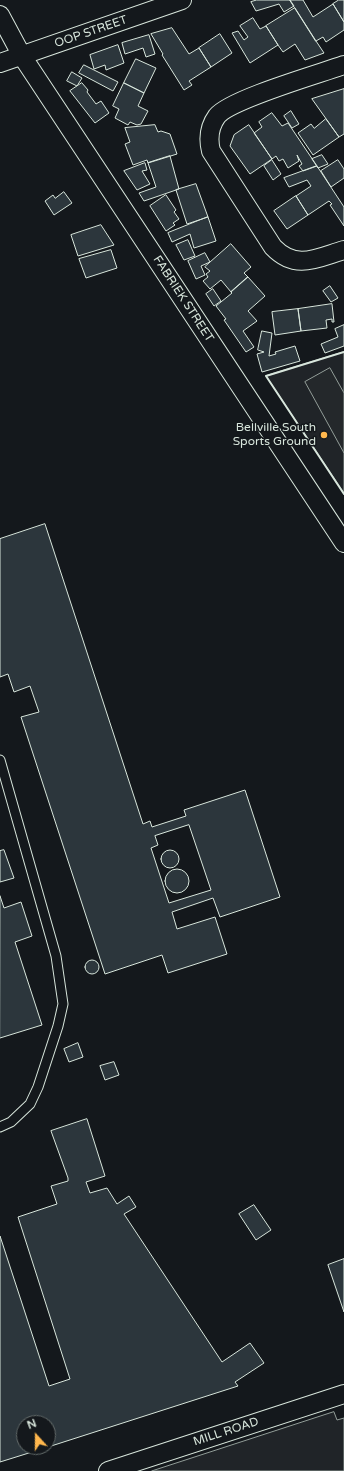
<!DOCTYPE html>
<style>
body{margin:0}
#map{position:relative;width:344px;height:1471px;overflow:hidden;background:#14181c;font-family:"Varela Round",sans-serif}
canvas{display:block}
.north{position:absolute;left:16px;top:1415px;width:40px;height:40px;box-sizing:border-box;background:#14181c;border:1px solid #626a69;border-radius:50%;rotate:339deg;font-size:11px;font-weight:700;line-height:16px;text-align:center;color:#d8e6dc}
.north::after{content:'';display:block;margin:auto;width:14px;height:18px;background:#ffb74d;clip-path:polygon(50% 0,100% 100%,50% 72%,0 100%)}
</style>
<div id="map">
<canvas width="344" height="1471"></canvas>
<div class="north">N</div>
</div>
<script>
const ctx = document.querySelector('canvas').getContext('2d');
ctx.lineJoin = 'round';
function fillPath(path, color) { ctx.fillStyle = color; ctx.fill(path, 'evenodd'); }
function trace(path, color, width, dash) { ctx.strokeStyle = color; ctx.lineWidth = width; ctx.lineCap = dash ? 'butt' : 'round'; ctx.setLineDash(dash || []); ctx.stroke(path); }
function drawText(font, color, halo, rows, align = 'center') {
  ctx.font = font + ' "Varela Round",sans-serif'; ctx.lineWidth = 3; ctx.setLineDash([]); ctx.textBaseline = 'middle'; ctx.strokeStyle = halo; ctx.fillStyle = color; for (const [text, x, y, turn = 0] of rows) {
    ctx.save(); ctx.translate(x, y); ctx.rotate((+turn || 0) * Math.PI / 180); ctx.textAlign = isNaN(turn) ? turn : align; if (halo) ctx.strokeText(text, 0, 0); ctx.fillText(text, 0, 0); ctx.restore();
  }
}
const green = new Path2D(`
 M344 352V493L266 376Z
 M334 1412 337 1420 344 1418V1471H152Z`);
fillPath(green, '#202428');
trace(green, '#939e99', 1);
const parking = new Path2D(`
 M330 368 344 393V453L305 382Z`);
fillPath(parking, '#24282b');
trace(parking, '#939e99', 1);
const building = new Path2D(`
 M257 0H290L294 6 284 12 279 4 256 11 251 2Z
 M290 0H303L313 17 333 4 344 22V30L326 42 323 37 316 41Z
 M339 0H344V22L333 4Z
 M295 8 316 41 324 53 305 60 295 44 283 52 278 45 266 26Z
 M253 18 260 29 266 26 278 45 250 63 232 33 238 31 244 40 248 37 240 26Z
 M172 28 189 54 199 48 211 67 189 81 192 85 184 90 162 55 163 54 151 34Z
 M220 34 232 53 211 67 199 48Z
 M149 35 155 54 146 57 143 48 125 54 122 43Z
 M118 45 124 63 106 70 105 65 94 69 90 55Z
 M136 59 156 68 144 93 124 83Z
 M84 65 118 82 113 91 79 73Z
 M72 72 82 78 77 86 67 81Z
 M82 83 88 90 87 92 96 104 101 101 109 113 95 123 70 91Z
 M124 83 144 93 138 106 148 111 141 124 137 125 130 122 128 125 115 118 119 109 113 106Z
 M344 89V134L339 137 312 99Z
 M291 111 299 124 292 128 284 116Z
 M272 113 282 126 288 123 317 166 303 171 299 166 302 164 297 155 299 161 288 168 283 159 279 161 276 156 272 159 254 133 262 127 259 122Z
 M326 119 339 137 313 155 298 133 311 124 314 128Z
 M155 125 158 132 161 131 170 134 177 154 148 163 147 160 133 165 125 144 130 142 125 128Z
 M249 125 272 159 250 174 230 146 234 135Z
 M322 155 328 164 318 168 312 159Z
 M170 156 179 189 144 201 139 193 156 187 148 163Z
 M272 160 281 174 273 180 264 166Z
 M338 160 344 169V178L331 187 321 171Z
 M145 163 147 170 142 171 150 184 137 190 124 171Z
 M317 166 344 207V226L330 205 332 204 329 201 308 215 296 196 311 186 307 180 289 187 284 178Z
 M196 184 208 217 187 224 176 190Z
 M64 192 72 203 54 215 45 201 53 195 55 198Z
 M166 195 176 210 174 212 179 219 173 223 175 225 166 231 150 206Z
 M296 196 308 215 287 229 274 211Z
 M208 217 216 241 194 248 190 234 172 242 168 233Z
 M101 225 114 245 78 256 71 235Z
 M188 240 195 256 184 260 176 245Z
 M231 244 251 267 244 273 248 277 231 292 221 280 210 289 203 281 208 277 206 274 210 271 205 267Z
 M111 250 117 268 86 278 79 259Z
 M205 253 210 262 201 266 205 275 196 279 188 261Z
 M248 277 265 296 248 311 257 321 243 331 254 347 246 352 224 320 226 319 216 306 232 293 231 292Z
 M330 286 338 298 331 302 323 291Z
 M213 289 221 301 214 306 206 294Z
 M332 304 334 322H332V319L326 320 327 328 301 331 298 309Z
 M298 309 301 331 275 335 272 312Z
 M344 325V346L325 353 321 344 338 337 335 329Z
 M262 331 272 333 269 356 276 354 275 352 295 346 300 361 262 372 257 354 264 352 258 350Z
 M45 524 143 824 150 821 152 827 186 816 184 810 245 790 280 897 220 917 213 898 172 912 177 929 215 917 227 954 168 973 162 955 105 974 21 717 39 712 30 686 14 692 8 674 0 677V539ZM189 825 211 890 169 903 151 848 158 845 155 836Z
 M4 850 14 878 0 882V851Z
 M161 859a9 9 0 1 1 18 0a9 9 0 1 1-18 0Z
 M165 881a12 12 0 1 1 24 0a12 12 0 1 1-24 0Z
 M0 896 4 908 21 902 32 936 15 942 42 1025 0 1038Z
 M85 967a7 7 0 1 1 14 0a7 7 0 1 1-14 0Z
 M78 1043 83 1057 69 1062 64 1049Z
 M114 1062 119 1075 105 1080 100 1066Z
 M87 1119 105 1176 86 1182 90 1193 107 1188 117 1204 129 1196 136 1207 124 1214 222 1362 250 1343 264 1363 235 1382 238 1386 48 1447V1423H24V1447H48L0 1462V1236L49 1386 70 1379 18 1217 57 1204 51 1186 68 1181V1178L51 1131Z
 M254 1205 271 1230 256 1240 239 1214Z
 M344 1259V1312L328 1265Z`);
fillPath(building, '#2c363c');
trace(building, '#d8e6dc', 1);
const service = new Path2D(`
 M0 760 56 956 63 1004 58 1026 38 1087 30 1104 11 1122 0 1127`);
const minor = new Path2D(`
 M0 15 22 56 344 543
 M0 63 182 0
 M344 65C319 74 231 99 217 116 209 127 208 139 211 151L273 247C296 271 317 258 344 250
 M108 1471 344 1394`);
trace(service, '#d8e6dc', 11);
trace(minor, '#d8e6dc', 20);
trace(service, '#14181c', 9);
trace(minor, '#14181c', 18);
trace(new Path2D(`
 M344 352 266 376 344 494`), '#d8e6dc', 2);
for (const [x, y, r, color] of [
 [324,435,4,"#ffb74d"]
]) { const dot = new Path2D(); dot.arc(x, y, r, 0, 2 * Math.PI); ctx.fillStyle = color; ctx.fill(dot); trace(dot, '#14181c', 1.5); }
drawText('12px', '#d8e6dc', '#14181c', [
 ["OOP STREET",91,32,-19],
 ["FABRIEK STREET",183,299,57],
 ["MILL ROAD",226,1432,-18]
]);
drawText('12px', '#d8e6dc', '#14181c', [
 ["Bellville South",316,428],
 ["Sports Ground",316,442]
], 'right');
</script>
